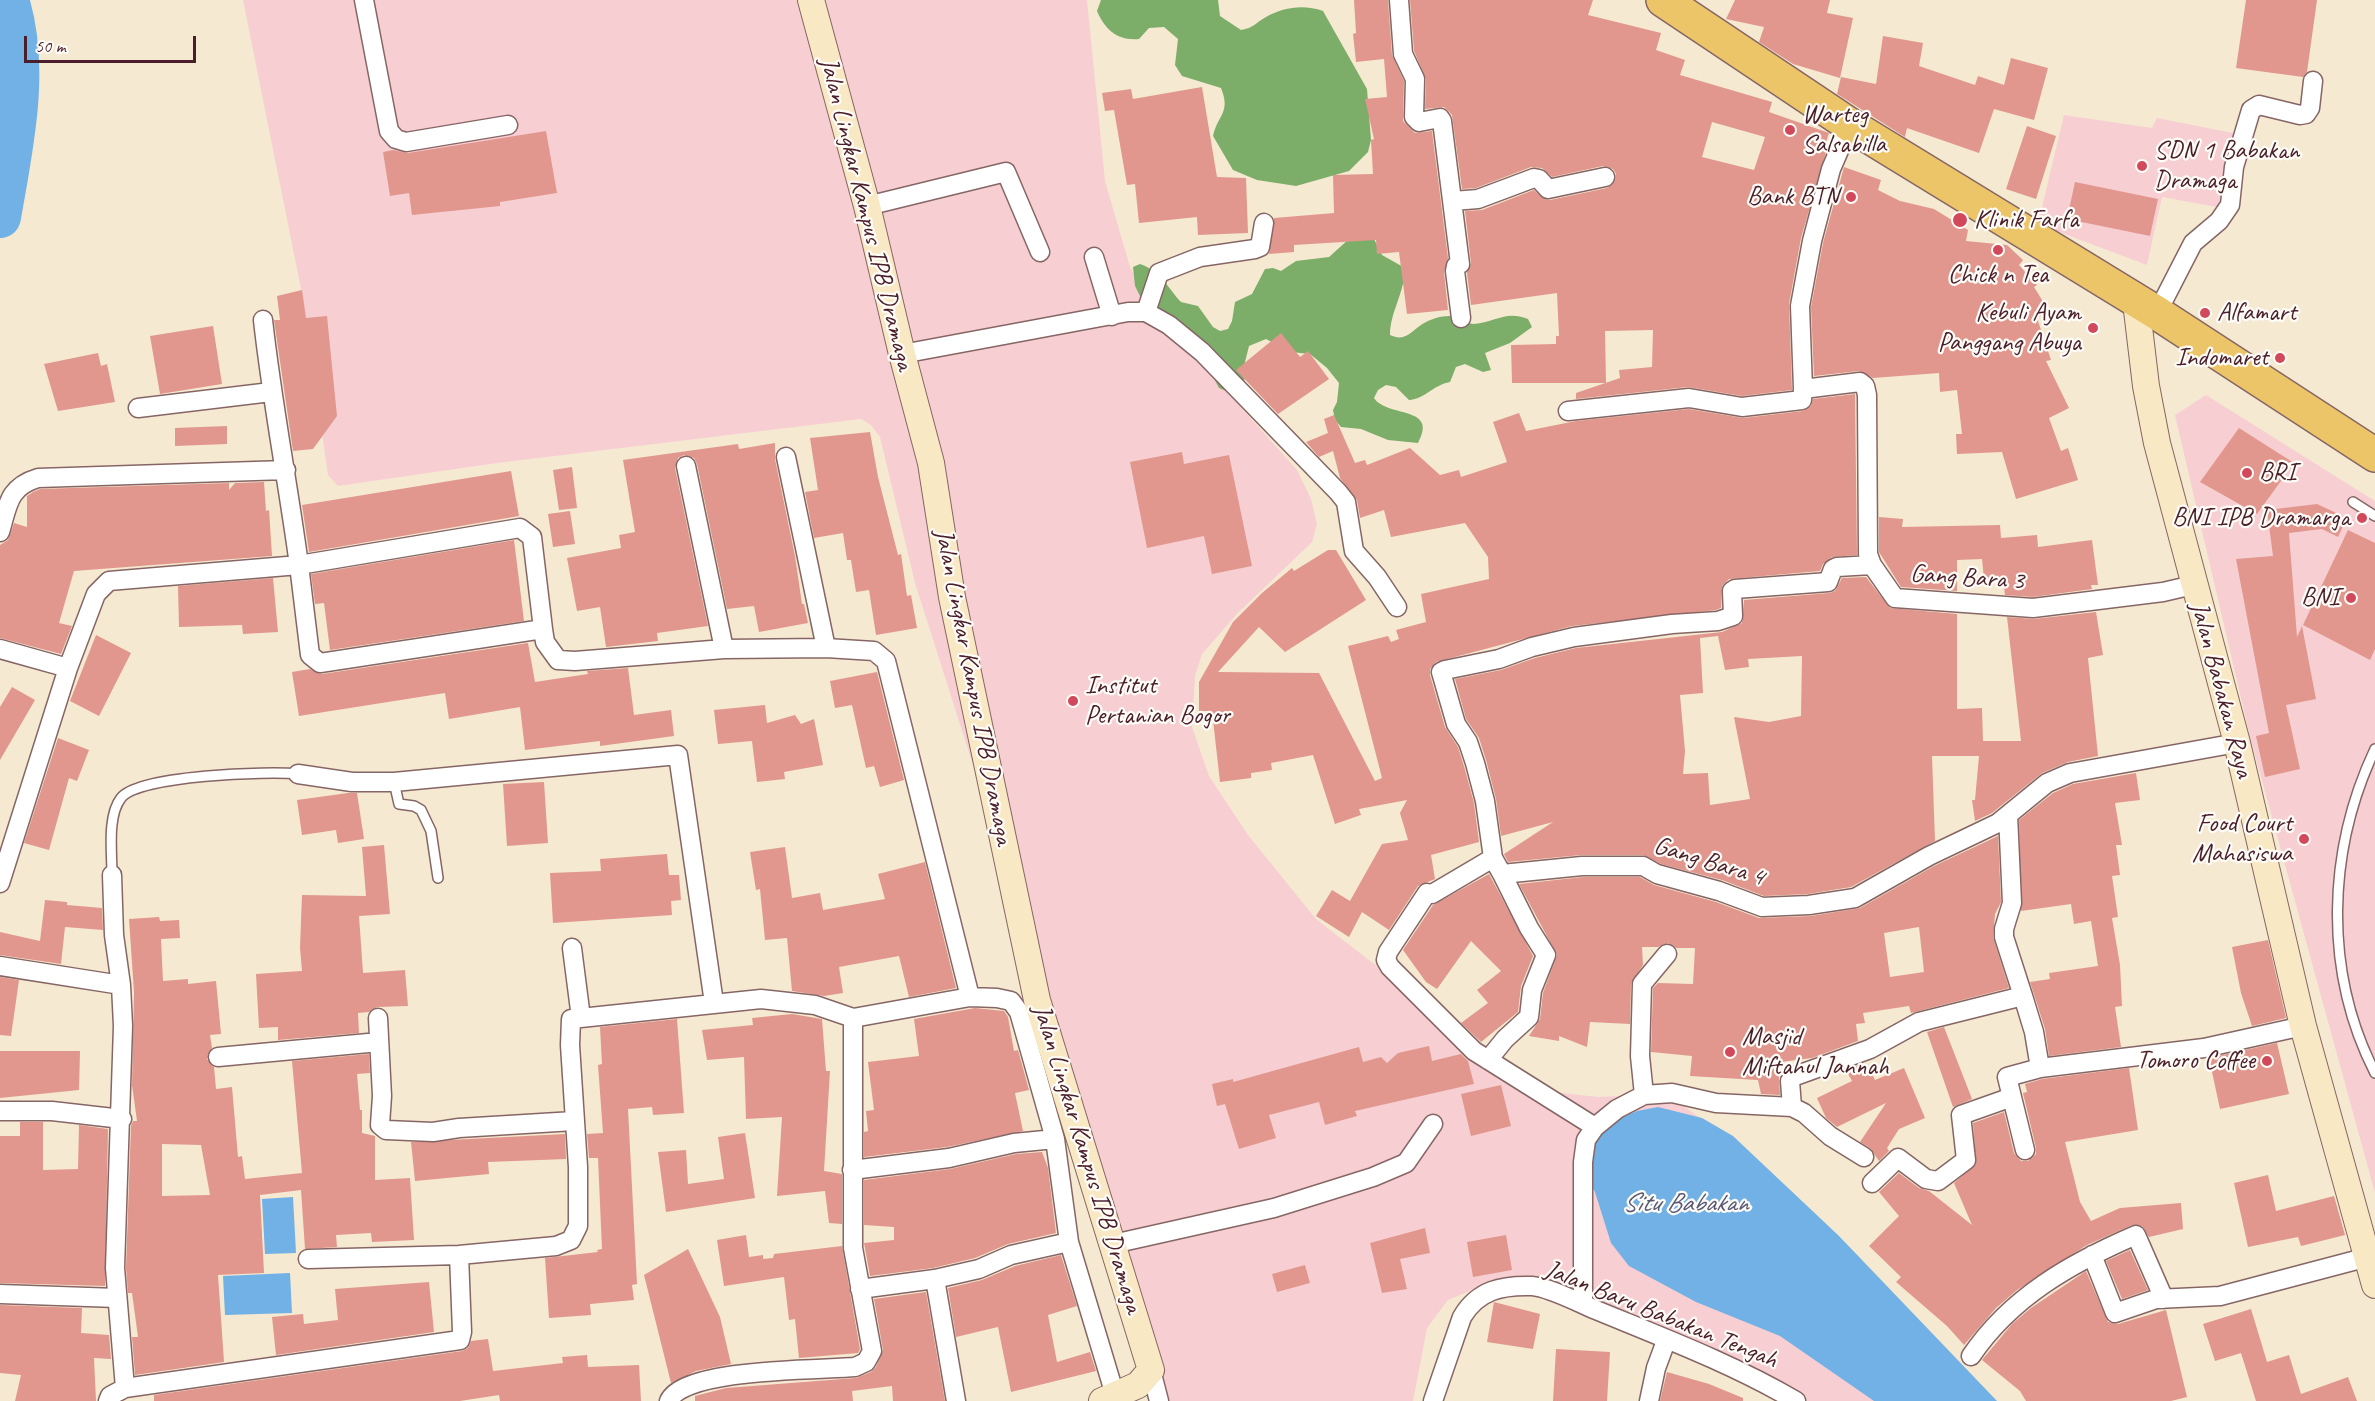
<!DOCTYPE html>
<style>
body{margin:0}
#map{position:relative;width:2375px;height:1401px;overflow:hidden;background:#f5e9d2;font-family:Caveat,sans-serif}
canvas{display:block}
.scale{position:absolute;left:24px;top:36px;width:172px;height:27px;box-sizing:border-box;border:3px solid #4a1f2b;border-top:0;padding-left:8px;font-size:18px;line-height:21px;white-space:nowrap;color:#4a1f2b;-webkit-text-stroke:4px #fdfcf7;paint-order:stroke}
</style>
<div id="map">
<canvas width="2375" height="1401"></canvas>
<div class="scale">50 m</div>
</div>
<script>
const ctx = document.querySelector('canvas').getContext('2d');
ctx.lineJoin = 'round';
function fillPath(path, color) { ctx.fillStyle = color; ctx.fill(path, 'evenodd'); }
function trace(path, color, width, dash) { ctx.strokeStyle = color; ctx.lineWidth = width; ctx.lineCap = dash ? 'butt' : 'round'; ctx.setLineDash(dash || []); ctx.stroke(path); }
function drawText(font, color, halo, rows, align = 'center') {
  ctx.font = font + ' Caveat,sans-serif'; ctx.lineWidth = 4.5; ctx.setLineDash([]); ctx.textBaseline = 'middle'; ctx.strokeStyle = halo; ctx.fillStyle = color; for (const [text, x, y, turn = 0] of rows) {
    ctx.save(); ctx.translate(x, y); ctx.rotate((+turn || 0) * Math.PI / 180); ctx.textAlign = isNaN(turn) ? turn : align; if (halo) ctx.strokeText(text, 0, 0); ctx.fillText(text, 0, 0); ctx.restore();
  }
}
fillPath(new Path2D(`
 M243 0H1087L1105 181 1130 267 1153 309 1297 470 1311 499 1317 524 1312 542 1237 614 1202 654 1195 676 1192 727 1209 776 1248 835 1316 919 1529 1084 1562 1093 1598 1097 1642 1095 1677 1101 1715 1129 1993 1401H1796L1524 1289 1484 1285 1448 1300 1427 1328 1413 1401H1166L1035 960 915 583 880 437 871 425 861 419 497 463 338 486 328 475 301 289Z
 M2064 115 2152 128 2157 118 2238 134 2222 208 2162 197 2147 265 2038 224Z
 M2206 395 2375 501V1193L2250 737 2175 415Z`), '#f7cfd3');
fillPath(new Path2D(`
 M1101 0H1218L1220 16 1241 30C1254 28 1255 23 1266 17 1283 7 1304 4 1323 11L1367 89 1371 140 1368 152 1349 171 1296 186 1257 180 1233 170 1213 136C1218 114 1231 113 1221 88L1182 76 1175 65 1178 39 1164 27 1149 28 1139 39C1118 41 1105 30 1097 11Z
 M1349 239H1374L1382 255 1405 268C1405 292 1390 312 1390 335 1407 343 1412 329 1426 322 1436 317 1451 313 1461 319 1465 321 1469 324 1474 324 1494 323 1505 310 1528 319L1532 327 1510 343 1485 353 1491 370 1483 372 1465 364 1456 367 1450 382C1433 385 1425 399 1409 400L1396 387 1386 385 1378 390 1374 398C1387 418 1439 405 1418 443L1388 440 1361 429 1341 427 1335 420 1333 410 1337 402 1339 383 1327 368 1310 354 1291 352 1266 339 1249 346 1245 362 1244 390 1238 396 1219 388 1210 371 1140 296 1135 286 1133 267 1140 264C1162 272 1167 287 1181 302L1198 306 1213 327 1220 331 1228 329 1232 321 1235 302 1252 294 1265 269 1273 268 1281 271 1296 261 1329 257Z`), '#7dae69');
fillPath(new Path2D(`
 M1658 1107 1702 1118 1733 1136 1839 1236 1997 1401H1874L1780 1336 1696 1302 1629 1266 1611 1243 1595 1192 1590 1183 1592 1149 1597 1133 1611 1122 1637 1111Z
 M293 1197 296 1253 265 1254 262 1199Z
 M290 1273 292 1313 225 1315 223 1276Z`), '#71b1e5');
trace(new Path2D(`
 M0 217C12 147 30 69 8 0`), '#71b1e5', 42);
fillPath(new Path2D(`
 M1354 0H1388L1392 55 1404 81 1403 121 1415 133 1432 131 1448 258 1444 272 1448 310 1407 314 1399 252 1377 254 1376 240 1294 245V252L1269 254 1274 218 1334 213 1333 175 1373 174 1371 140 1374 139 1365 99 1387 97 1384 59 1356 62 1353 34 1356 33Z
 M1410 0H1593L1588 15 1661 33 1656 50 1685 60 1680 75 1772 102 1769 112 1829 133 1823 151 1826 152 1801 238 1789 304 1792 390 1742 396 1688 387 1576 399V393L1620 378 1619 370 1652 367 1653 330 1605 331 1606 383H1512L1511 345 1556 344V336H1559L1557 293 1471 305 1467 273 1471 263 1465 211 1482 210 1534 190 1544 199 1550 200 1607 188 1615 181 1616 174 1613 169 1603 166 1552 177 1542 168 1531 167 1476 188 1462 189 1452 115 1444 107 1425 109 1426 79 1414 51ZM1712 122 1765 137 1754 170 1702 157Z
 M1735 0H1830L1827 13 1853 18 1840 78 1793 64 1759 42 1764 27 1726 19Z
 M2246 0H2317L2307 72 2303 77 2236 68Z
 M1883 36 1923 43 1919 66 1975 85 1978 76 2004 85 2011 58 2048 68 2034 120 1994 109 1979 153 1907 128 1905 137 1837 94 1841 77 1876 84Z
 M1202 87 1217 177 1246 178 1248 233 1198 235 1197 217 1139 223 1135 184 1127 185 1114 110 1105 111 1102 93 1131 89 1133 99Z
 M2027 126 2056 136 2036 199 2006 189Z
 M546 131 557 193 500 202V206L412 215 409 193 390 196 383 152 393 150 408 153Z
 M1844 167 1881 180 1878 190 1900 201 1934 209 1968 230 1966 241 2007 245 2023 260 2019 265 2037 285 2034 287 2049 311 2037 318 2051 360 2046 361 2069 408 2049 418 2061 451 2068 448 2078 480 2016 499 2002 452 1957 454 1956 434H1962L1957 390 1940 392 1939 373 1873 378 1859 371 1814 376 1811 307 1823 243Z
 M2075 182 2158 199 2150 236 2067 219Z
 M302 290 306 318 327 316 337 416 313 449 293 451 274 320H280L277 296Z
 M213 326 222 384 160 394 150 336Z
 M1281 333 1300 357 1308 351 1329 379 1278 414 1236 370Z
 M98 353 101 366 107 364 115 402 58 411 44 364Z
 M1855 394 1857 555 1832 557 1823 564 1820 571 1729 579 1722 586 1721 608 1716 610 1572 626 1436 662 1430 669V675L1445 727 1458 747 1464 766 1474 803 1479 842 1431 855 1435 879 1418 886 1389 930 1362 912 1349 937 1316 916 1332 890 1350 901 1382 844 1408 840 1400 813 1407 800 1359 809 1361 815 1335 824 1313 755 1271 763 1272 770 1251 773V778L1220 782 1212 711H1199V682L1233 622 1262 593 1292 568 1294 571 1328 550H1336L1366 600 1285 652 1259 627 1218 672 1319 673 1375 781 1382 778 1348 646 1388 636 1391 642 1399 639 1396 630 1426 622 1421 594 1489 579 1488 557 1465 523 1391 537 1384 510 1360 518 1357 500 1340 478 1333 451 1319 457 1306 442 1328 433 1324 419 1334 415 1355 463 1365 460 1367 465 1410 448 1440 475 1459 470 1461 477 1507 462 1493 422 1519 413 1526 431 1576 421 1689 409 1743 418 1803 411 1811 406 1813 399Z
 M227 426V444L175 446V428Z
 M2239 428 2294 463 2257 514 2200 482Z
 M870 432 878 477 898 555 901 554 907 596 911 595 917 628 876 635 869 590 856 592 851 560H847L843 533 814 538 805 492 818 490 810 438Z
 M775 443V459L795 556 802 604H804L808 623 759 632 754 606 727 609 697 464 694 458 684 455 678 458 675 468 708 626 657 633 658 641 606 647 600 607 577 611 567 558 621 548 619 535 635 532 623 460 738 444 739 449Z
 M1182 452 1184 464 1229 455 1252 566 1212 574 1204 536 1147 548 1130 462Z
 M572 467 577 508 559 510 553 470Z
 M511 471 519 516 309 552 302 505Z
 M264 482 266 511 269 510 272 556 74 571 59 623 72 626 61 654 0 638V545L8 540 14 523 27 527V496L33 492 40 489 229 483V490L235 483Z
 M2317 504 2347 518 2338 537 2322 529 2289 533 2297 637 2302 626 2316 699 2286 705 2300 769 2265 777 2256 736 2269 733 2236 559 2273 556 2267 510Z
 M570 511 575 544 553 547 548 514Z
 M1879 517 1903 519 1902 527 2000 525 2001 538 2037 535 2038 547 2092 540 2098 585H2091L2092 589 2033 597 2005 595 2003 578 1984 579 1982 559 1957 560V591L1901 587 1879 552Z
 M2348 530 2375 543V649L2370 660 2303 625Z
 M514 540 524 621 330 650 324 603 315 604 311 574Z
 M1866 577 1890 608 1957 614V709L1982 708 1983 741H2021L2007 617 2034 619 2096 612 2103 655 2088 658 2098 756 2068 762 2042 773 1992 813 1975 821 1972 800H1975L1979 756H1932L1935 841 1851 887 1808 894 1764 896 1722 880 1661 864 1643 855H1581L1508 862 1504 854 1553 822 1501 836 1496 799 1486 760 1479 738 1466 719 1455 679 1501 670 1535 658 1576 648 1722 632 1742 623 1744 600 1829 593 1835 591 1842 578ZM1718 636 1725 670 1749 667 1748 659 1802 656 1801 716 1769 722 1734 717 1750 799 1710 805 1708 773 1683 774 1685 751 1680 695 1703 693 1700 638Z
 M273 578 278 632 243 634 242 625 179 627 178 586Z
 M96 635 131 653 99 716 70 701Z
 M528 643 535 682 588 674 587 671 628 668 634 715 671 710 674 736 600 746V741L525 750 520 707 449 719 445 693 299 716 292 672 310 669 322 674Z
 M877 672 904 780 880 787 874 766 866 768 852 705 835 708 830 681Z
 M12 687 35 700 0 760V707Z
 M765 705 767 723 795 715 801 724 814 719 823 765 784 772 785 779 757 782 752 741 718 744 714 710Z
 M58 738 89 750 77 781 69 778 49 850 24 843Z
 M2136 773 2140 800 2115 803 2122 845H2116L2120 875 2112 876 2118 917 2112 918 2120 965 2122 1006 2115 1007 2121 1047 2049 1056 2045 1029 2030 982 2050 979 2049 973 2098 966 2091 921 2074 924 2071 904 2021 911 2019 820 2053 793 2073 784Z
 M544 782 548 843 507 846 503 784Z
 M348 793H357L364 839 338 843 336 830 302 835 297 800Z
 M1998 836 2001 902 1995 914 1993 937 2009 988 1911 1013 1909 1006 1863 1013 1865 1023 1856 1024 1858 1041 1812 1058 1773 1063 1779 1077 1780 1095 1761 1094 1758 1080 1690 1076 1692 1056 1651 1052 1653 988 1658 983 1693 984 1695 948H1676L1668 943 1658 947H1642L1643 965 1631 984 1630 1024 1590 1022 1587 1047 1559 1036V1041L1529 1036 1540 1019 1543 993 1557 955 1519 884 1583 877H1640L1654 885 1716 902 1759 918 1811 916 1860 908 1934 866ZM1919 927 1924 972 1890 977 1884 933Z
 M384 845 390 914 359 916 363 973 405 970 408 1006 377 1007 369 1012 358 1013 359 1033 278 1040V1027L259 1028 256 974 302 971 300 948 302 895 366 896 362 847Z
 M785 847 792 898 820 893 823 910 885 899 878 874 925 862 956 988 909 997 899 956 839 967 843 993 824 996 792 991 787 938 765 940 760 889 756 890 750 852Z
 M667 854 669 875H679L681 900 671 901 672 915 553 923 550 873 601 871 600 859Z
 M1489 874 1533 956 1521 986 1518 1012 1481 1042 1461 1023 1488 1003 1477 990 1501 971 1471 941 1437 989 1426 982 1403 950 1433 905Z
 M45 900 67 902V905L102 908 103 930 65 927 61 964 0 955V932L40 941Z
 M159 917 160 921 179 920 180 938 161 939 163 981 188 979V984L216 981 221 1034 210 1035 212 1048 207 1059 214 1067 216 1089 232 1087 238 1157 242 1156 245 1179 302 1173 292 1061 369 1054 370 1073 357 1074 360 1110H362V1133L375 1136V1180L410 1178 414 1240 372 1242 371 1233 336 1235 337 1247 305 1249 301 1190 260 1195 264 1273 218 1275 224 1362 135 1375 132 1337H138L132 1293H128L126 1268 131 1126 133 1121H137L132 1085 134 992 129 919ZM162 1144 201 1145 210 1195 162 1196Z
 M2268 940 2286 1018 2252 1026 2241 993 2232 947Z
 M0 977 19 980 11 1036 0 1035Z
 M975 1008 1004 1011 1008 1017 1014 1051 1018 1050 1029 1090 1015 1093 1023 1131 947 1147 864 1157V1132L868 1131 866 1111 874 1110 868 1062 919 1056 914 1019Z
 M792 1014 822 1019 826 1071H830L824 1171 842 1174V1224L829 1223 825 1191 777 1196 782 1117 746 1119 744 1057 707 1060 702 1030 753 1025 752 1018Z
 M677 1019 684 1113 653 1115 652 1107 628 1109 637 1284 632 1285 634 1300 590 1304 591 1315 549 1318 545 1258 598 1252 597 1250 602 1249 598 1158H589L587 1134 603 1133 598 1065 602 1064 600 1027Z
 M1944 1027 1972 1099 1953 1107 1927 1032Z
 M2277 1043 2289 1094 2220 1109 2209 1058Z
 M1429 1046 1432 1061 1461 1054 1468 1061 1474 1084 1355 1111 1357 1116 1325 1125 1319 1102 1269 1115 1276 1138 1239 1149 1225 1104 1217 1106 1212 1084 1233 1079V1082L1359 1047 1363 1062 1381 1057 1387 1063 1398 1053Z
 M0 1051H80L79 1090 0 1098Z
 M1861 1064 1862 1076 1871 1072 1875 1080 1904 1068 1925 1118 1899 1129 1887 1148 1889 1151 1879 1161 1870 1148 1860 1142 1886 1103 1837 1127 1826 1118 1817 1098 1852 1081 1846 1070Z
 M2129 1068 2138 1130 2065 1142 2080 1202 2091 1221 2120 1208 2181 1203 2183 1229 2149 1237 2142 1226 2132 1225 2087 1245 2017 1290 1996 1308 1964 1345 1947 1326 1896 1282 1901 1277 1869 1246 1899 1216 1879 1192 1899 1173 1919 1188 1929 1191 1972 1225 1954 1183 1976 1164 1973 1123 2004 1112 2014 1153 2021 1161H2028L2036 1154V1148L2023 1093 2027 1092 2025 1084 2042 1079Z
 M1501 1085 1511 1126 1471 1136 1461 1094Z
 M20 1122H43V1170L78 1169 79 1125 108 1129 105 1286 0 1283V1136H20Z
 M745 1133 755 1198 666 1212 658 1152 686 1150 688 1184 724 1179 718 1137Z
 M565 1134 566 1159 488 1162 489 1174 415 1181 411 1142Z
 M1042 1152 1048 1168 1056 1233 1008 1244 975 1258 933 1268 870 1276 864 1243 894 1240V1227L864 1225V1180L950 1169 1016 1154Z
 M2268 1175 2276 1211 2334 1196 2345 1235 2301 1246 2298 1237 2248 1247 2234 1183Z
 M1425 1228 1430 1253 1400 1259 1407 1289 1382 1293 1370 1243Z
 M746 1235 749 1257 763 1255V1259L773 1258 774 1254 842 1246 860 1349 858 1353 799 1358 795 1319 789 1320 784 1277 724 1286 717 1240Z
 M1506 1235 1512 1270 1473 1277 1467 1242Z
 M688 1249 720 1317 731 1364 696 1371 671 1383 644 1275Z
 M2130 1250 2148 1290 2122 1299 2106 1261Z
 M1061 1255 1077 1306 1048 1315 1057 1362 1090 1352 1096 1371 1011 1392 998 1327 956 1337 948 1288 982 1280 1015 1266Z
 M1305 1265 1310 1283 1277 1292 1272 1274Z
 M2086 1271 2108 1322 2118 1324 2166 1310 2187 1397 2171 1401H2026L2020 1391 1982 1360 2012 1324 2031 1308Z
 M429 1282 434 1332 276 1355 272 1317 303 1314 304 1324 338 1320 335 1289Z
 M926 1292 945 1401H893L892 1386 852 1391 853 1401H695V1396L726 1388 856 1378 871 1372 876 1367 883 1350 874 1299Z
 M1494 1302 1540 1314 1533 1349 1487 1342Z
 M0 1305 82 1308 81 1333 109 1335 111 1359 94 1358 96 1401H15L21 1375 0 1373Z
 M2251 1309 2267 1362 2289 1355 2301 1394 2348 1377 2357 1401H2256L2241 1353 2215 1361 2203 1324Z
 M488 1339 493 1371 563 1363 562 1357 587 1355 588 1367 639 1365 641 1401H500L499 1395 460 1401H154V1395L462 1351 468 1348 471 1341Z
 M1556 1349 1610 1352 1607 1401H1553Z
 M1667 1372 1709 1384 1743 1398V1401H1660Z`), '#e1978d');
const lane = new Path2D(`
 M2353 502 2375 516
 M2375 749C2327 851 2323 971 2375 1073
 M394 782 399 804 414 806 421 810 431 831 438 878
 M112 875C112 852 107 816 121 798 138 775 269 771 298 774`);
const street = new Path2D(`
 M364 0 389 131 396 139 406 142 508 125
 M1399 0 1403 54 1415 79 1414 117 1419 122 1440 118 1442 121 1460 264 1456 266 1455 271 1461 318
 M1453 201 1478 199 1534 178 1539 179 1548 189 1605 177
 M867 206 1006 172 1040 252
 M1094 257 1112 316
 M1146 312 1159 273 1200 257 1255 249 1260 247 1264 223
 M2157 313 2193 243 2219 221 2230 205 2234 167 2251 110 2259 105 2300 115 2306 114 2310 108 2313 81
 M263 320C272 402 288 483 299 565L520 528 532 537 543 629
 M902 354 1128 312H1146L1169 325 1202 352 1338 492 1346 502 1354 551 1377 577 1397 607
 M1803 389 1800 306 1812 241 1831 169 1850 125
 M138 408 271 392
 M1568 411 1689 398 1742 407 1802 400 1803 389 1860 382 1865 386 1867 395 1868 554 1872 565
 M786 457 826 648
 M686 466 724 649
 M0 532C8 505 8 487 38 478L286 470
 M0 649 68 668 96 594 109 581 299 565 310 655 320 663 543 629 545 642 558 660 575 661 724 649 826 648 874 651 886 661 970 997
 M298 774 352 782H394L678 755 714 1003
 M2008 815 2012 903 2004 929V937L2023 996
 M1493 858 1485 801 1475 763 1468 742 1456 724 1441 672 1445 670 1499 659 1532 647 1574 637 1672 624 1718 621 1733 616 1732 591 1735 589 1828 582 1833 569 1837 567 1872 565 1895 598 2033 608 2163 592 2193 585
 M0 883 68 668
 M572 948 581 1018
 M0 966 121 985
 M378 1018 382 1096 380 1125 386 1130 433 1132 459 1128 574 1121
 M218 1057 379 1042
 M1488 1060 1505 1039 1529 1017 1532 990 1546 955 1529 928 1502 874
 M1644 1095 1640 1056 1642 984 1667 954
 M1792 1107 1790 1081 1795 1076 1870 1049 1919 1022 2023 996 2034 1032 2040 1068
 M0 1111H52L122 1119
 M1595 1127 1474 1051 1390 967 1386 960 1388 952 1427 893 1432 894 1493 858 1502 874 1582 866H1643L1657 874 1719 891 1762 907 1809 905 1855 898 1929 856 1998 823 2047 783 2070 773 2237 743
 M2025 1150 2007 1077 2040 1068 2204 1048 2303 1026
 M852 1170 949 1158 1014 1143 1055 1139
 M1872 1183 1898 1158 1926 1179 1938 1181 1966 1160 1961 1115 2012 1097
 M1113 1244 1274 1208 1373 1177 1406 1163 1433 1124
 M2092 1255 2115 1313 2156 1299 2220 1296 2368 1257
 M308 1259 459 1255 556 1246 571 1240 578 1226V1167L570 1045 571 1019 761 999 815 1005 853 1018 970 997 997 998 1011 1001 1019 1012 1055 1139 1069 1242 1115 1395
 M935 1279 956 1401
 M860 1289 935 1279 979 1269 1011 1255 1069 1242
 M0 1294 117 1298
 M1583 1304V1162L1586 1140 1595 1127 1617 1109 1644 1095 1672 1093 1716 1103 1792 1107 1804 1113 1830 1136 1864 1157
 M1971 1356C2011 1297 2071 1263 2136 1235L2164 1299
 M1151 1370 1159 1401
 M125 1388 460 1340 462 1332 459 1255
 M108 1401 110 1396 125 1388 115 1268 123 1026 121 985 114 935 112 875
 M669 1401C683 1368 819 1370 855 1367L866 1362 872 1351 853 1248V1018
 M1433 1401 1462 1317C1478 1290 1502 1285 1532 1286 1549 1287 1579 1303 1596 1310 1664 1338 1733 1364 1796 1401
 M1649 1401 1656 1368 1666 1341`);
const secondary = new Path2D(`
 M811 0 867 206 902 354 931 463 952 597 1037 1000 1151 1370 1138 1385 1102 1401
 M2136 302 2146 386 2157 443 2237 743 2303 1026 2375 1285`);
const highway = new Path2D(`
 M1663 0 1850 125 2157 313 2375 455`);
trace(lane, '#866665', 12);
trace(street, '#866665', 21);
trace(secondary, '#866665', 28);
trace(highway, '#866665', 36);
trace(lane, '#fff', 9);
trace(street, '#fff', 18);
trace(secondary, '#f8e8c3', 26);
trace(highway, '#edc569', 33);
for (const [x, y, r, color] of [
 [1790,130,6,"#d1495b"],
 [2142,166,6,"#d1495b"],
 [1851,197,6,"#d1495b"],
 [1960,220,8,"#d1495b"],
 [1998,250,6,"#d1495b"],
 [2205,313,6,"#d1495b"],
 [2093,328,6,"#d1495b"],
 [2280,358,6,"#d1495b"],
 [2247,473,6,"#d1495b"],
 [2362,518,6,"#d1495b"],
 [2351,598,6,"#d1495b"],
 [1073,701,6,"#d1495b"],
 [2304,839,6,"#d1495b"],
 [1730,1052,6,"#d1495b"],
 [2267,1061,6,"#d1495b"]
]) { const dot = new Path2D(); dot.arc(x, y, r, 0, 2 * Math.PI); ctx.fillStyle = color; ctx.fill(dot); trace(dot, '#fdfcf7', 2); }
drawText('26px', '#4a1f2b', '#fdfcf7', [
 ["Warteg",1802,115],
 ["Salsabilla",1802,145],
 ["SDN 1 Babakan",2154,151],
 ["Dramaga",2154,181],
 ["Bank BTN",1839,197,"right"],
 ["Klinik Farfa",1974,220],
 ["Chick n Tea",1998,275,"center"],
 ["Kebuli Ayam",2081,313,"right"],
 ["Panggang Abuya",2081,343,"right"],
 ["Alfamart",2217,313],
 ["Indomaret",2268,358,"right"],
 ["BRI",2259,473],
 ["BNI IPB Dramarga",2350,518,"right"],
 ["BNI",2339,598,"right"],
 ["Institut",1085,686],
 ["Pertanian Bogor",1085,716],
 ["Food Court",2292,824,"right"],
 ["Mahasiswa",2292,854,"right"],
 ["Masjid",1742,1037],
 ["Miftahul Jannah",1742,1067],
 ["Tomoro Coffee",2255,1061,"right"]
], 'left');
drawText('26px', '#4a1f2b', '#fdfcf7', [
 ["Jalan Lingkar Kampus IPB Dramaga",866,214,76],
 ["Gang Bara 3",1967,578,4],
 ["Jalan Lingkar Kampus IPB Dramaga",973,687,79],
 ["Jalan Babakan Raya",2221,690,75],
 ["Gang Bara 4",1709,862,17],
 ["Jalan Lingkar Kampus IPB Dramaga",1087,1159,73],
 ["Jalan Baru Babakan Tengah",1661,1315,22]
]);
drawText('italic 27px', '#5a5975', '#fdfcf7', [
 ["Situ Babakan",1685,1204]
]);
</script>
